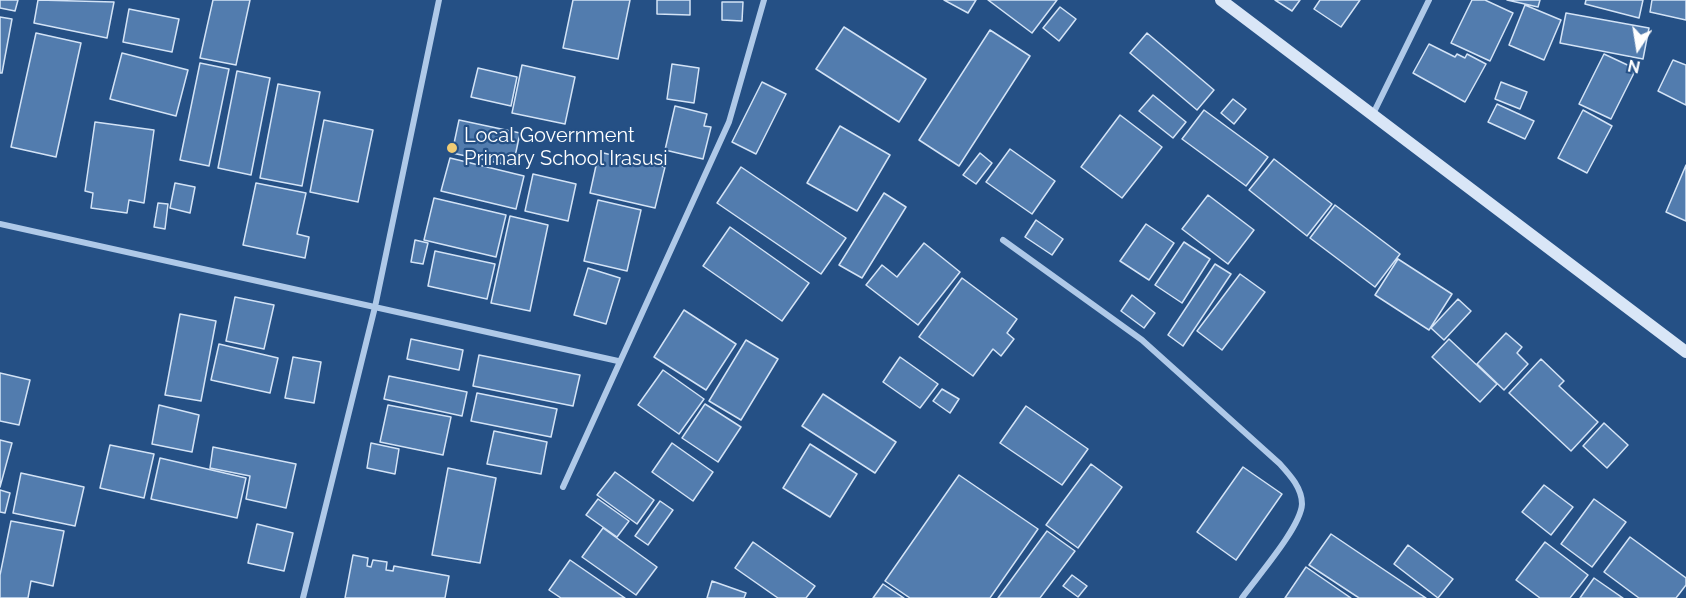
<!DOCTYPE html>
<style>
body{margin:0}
#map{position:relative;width:1686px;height:598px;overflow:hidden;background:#255085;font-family:Raleway,sans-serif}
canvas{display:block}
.north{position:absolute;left:1608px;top:18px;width:60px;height:60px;-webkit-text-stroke:4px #255085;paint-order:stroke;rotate:192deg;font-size:16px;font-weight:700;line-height:24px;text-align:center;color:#fff}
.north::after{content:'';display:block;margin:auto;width:21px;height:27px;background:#fff;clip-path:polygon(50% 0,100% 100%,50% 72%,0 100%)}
</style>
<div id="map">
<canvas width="1686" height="598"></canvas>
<div class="north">N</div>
</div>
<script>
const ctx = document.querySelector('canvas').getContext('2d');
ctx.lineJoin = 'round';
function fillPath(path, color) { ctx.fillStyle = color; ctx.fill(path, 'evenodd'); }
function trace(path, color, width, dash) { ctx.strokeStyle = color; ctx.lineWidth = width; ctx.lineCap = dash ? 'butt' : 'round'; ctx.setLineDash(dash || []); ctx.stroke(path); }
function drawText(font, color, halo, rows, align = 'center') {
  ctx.font = font + ' Raleway,sans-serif'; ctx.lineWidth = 4.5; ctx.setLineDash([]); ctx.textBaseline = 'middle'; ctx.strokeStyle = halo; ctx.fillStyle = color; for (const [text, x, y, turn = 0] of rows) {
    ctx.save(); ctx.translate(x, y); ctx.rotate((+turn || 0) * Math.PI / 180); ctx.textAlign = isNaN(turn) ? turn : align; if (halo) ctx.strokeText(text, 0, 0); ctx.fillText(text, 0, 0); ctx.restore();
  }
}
const building = new Path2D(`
 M0 0H18L15 11 0 8Z
 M38 0 114 2 107 38 34 23Z
 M213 0H250L236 65 200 58Z
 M573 0H630L618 59 563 48Z
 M657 0H690V15L657 14Z
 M944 0H976L968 13Z
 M988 0H1057L1032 33Z
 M1275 0H1300L1292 11Z
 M1320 0H1360L1341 27 1314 9Z
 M1472 0H1485L1513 13 1490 61 1451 43Z
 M1507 0H1540L1538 7Z
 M1586 0H1643L1639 18 1585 4Z
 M1652 0H1686V20L1650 12Z
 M722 2H743L742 21 722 20Z
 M1525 5 1561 20 1544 60 1509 45Z
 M1060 7 1076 19 1059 41 1043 28Z
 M129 9 179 19 172 52 123 42Z
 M1566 13 1649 28 1643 59 1560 43Z
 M0 17 12 19 2 73H0Z
 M844 27 926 79 899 122 816 69Z
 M990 30 1030 56 959 166 919 140Z
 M36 33 81 43 56 157 11 147Z
 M1147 33 1214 90 1197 110 1130 53Z
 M1429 44 1455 57 1457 54 1465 58 1467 54 1486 64 1465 102 1413 73Z
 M122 53 188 70 176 116 110 99Z
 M1604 54 1636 69 1611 119 1579 104Z
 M1673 60 1686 65V105L1658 91Z
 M200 63 229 69 209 166 180 160Z
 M672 64 699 68 694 103 667 99Z
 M522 65 575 77 565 124 512 113Z
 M478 68 517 77 511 106 471 97Z
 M237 71 270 78 251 175 218 168Z
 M762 82 786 94 756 154 732 142Z
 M1501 82 1527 92 1520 109 1495 99Z
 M278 84 320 92 302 186 260 178Z
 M1153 95 1186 122 1173 138 1139 111Z
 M1233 99 1246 109 1234 124 1221 113Z
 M1497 104 1534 121 1525 139 1488 122Z
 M675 106 707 114 704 126 711 127 703 159 665 150Z
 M1204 110 1268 157 1246 186 1182 139Z
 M1583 110 1612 126 1587 173 1558 158Z
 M1120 115 1162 147 1122 198 1081 167Z
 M324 120 373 130 358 202 310 192Z
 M459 120 520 133 513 166 452 153Z
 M95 122 154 130 144 203 129 200 127 213 91 208 93 193 85 191Z
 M840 126 890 155 857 211 807 183Z
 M1010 149 1055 181 1032 214 986 182Z
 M599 152 665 167 655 208 590 193Z
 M980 153 992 163 976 184 963 175Z
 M450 158 524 176 516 209 441 191Z
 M1274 159 1332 204 1307 236 1249 190Z
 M1686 165V221L1666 212Z
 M741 167 846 238 821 274 717 203Z
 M533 174 576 184 568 221 525 211Z
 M175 183 195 187 190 213 170 208Z
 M256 183 306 193 297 234 309 237 305 258 243 245Z
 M884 193 906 207 862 278 839 265Z
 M1208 195 1254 230 1228 264 1182 229Z
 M434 198 506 215 496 257 424 240Z
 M598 200 641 210 627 271 584 261Z
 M158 203 168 204 165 229 154 227Z
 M1335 205 1400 254 1375 287 1310 238Z
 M510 216 548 225 530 311 491 303Z
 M1036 220 1063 239 1052 255 1025 237Z
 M1146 224 1174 243 1149 280 1120 261Z
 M730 227 809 283 782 321 703 266Z
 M415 240 428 243 423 264 411 262Z
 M1184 242 1210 259 1182 303 1155 285Z
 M924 243 960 272 918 325 866 285 882 265 897 277Z
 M435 251 495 264 487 299 428 286Z
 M1398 259 1452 294 1429 330 1375 295Z
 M1215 264 1231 274 1183 346 1168 335Z
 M588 268 620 278 606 324 574 315Z
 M1240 274 1265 292 1222 350 1197 331Z
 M962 278 1017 319 1007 333 1014 339 1001 356 993 349 973 376 919 337Z
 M1132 295 1155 313 1144 328 1121 311Z
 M235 297 274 305 264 349 226 341Z
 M1458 299 1471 311 1444 340 1431 328Z
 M684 310 736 344 706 390 654 357Z
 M180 314 216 321 201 401 165 395Z
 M1506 333 1522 347 1517 353 1528 364 1504 390 1477 364Z
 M411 339 463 350 459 370 407 359Z
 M1449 339 1497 384 1480 402 1432 357Z
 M746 340 778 359 741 420 709 401Z
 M219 344 278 358 270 393 211 380Z
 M479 355 580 375 573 406 473 386Z
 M293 357 321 362 314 403 285 398Z
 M900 357 938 384 920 408 883 382Z
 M1541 359 1564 381 1559 386 1598 422 1571 451 1509 393Z
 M663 370 704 399 679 434 638 405Z
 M0 373 30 380 19 425 0 421Z
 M389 376 467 392 462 416 384 399Z
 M942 389 959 399 950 413 933 401Z
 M477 393 557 409 551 437 471 421Z
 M823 394 896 442 875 473 802 426Z
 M705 404 741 427 718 462 682 438Z
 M159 405 199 415 192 452 152 444Z
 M388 405 451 417 443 455 380 442Z
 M1026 406 1088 449 1062 485 1000 443Z
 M1604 423 1628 445 1607 468 1583 446Z
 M494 431 547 442 541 474 487 464Z
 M0 440 12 443 0 487Z
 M371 443 399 449 395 474 367 468Z
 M672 443 713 472 693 501 652 472Z
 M810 444 857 474 830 517 783 488Z
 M110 445 154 454 144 498 100 488Z
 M213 447 296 464 286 508 246 499 250 476 210 468Z
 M160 458 246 478 237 518 151 499Z
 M1091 464 1122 487 1078 548 1046 525Z
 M1243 467 1282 494 1236 560 1197 532Z
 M448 468 496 478 480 563 432 555Z
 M615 472 654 500 637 524 597 495Z
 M21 473 84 487 75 526 13 513Z
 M959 475 1038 529 990 598H910L885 581Z
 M1544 485 1573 507 1551 535 1522 512Z
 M0 490 10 493 5 513 0 512Z
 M598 499 629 521 617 537 586 515Z
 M1594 499 1626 522 1592 567 1561 544Z
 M660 501 673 510 648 545 635 536Z
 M11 521 64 531 53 586 31 581 28 598H0V575Z
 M257 524 293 533 284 571 248 563Z
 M603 528 657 567 636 595 582 557Z
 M1047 531 1075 551 1040 598H998Z
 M1331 534 1426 598H1359L1309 565Z
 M1630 537 1686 578V585L1676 598H1639L1604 572Z
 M753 542 815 586 806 598H778L735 568Z
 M1545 542 1588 575 1570 598H1540L1516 580Z
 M1408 545 1453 579 1438 598 1394 564Z
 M353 555 368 558 367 566 371 567 373 560 387 562 386 570 393 571 394 566 449 576 445 598H345Z
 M570 560 625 598H561L549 590Z
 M1306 567 1351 598H1285Z
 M1072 575 1087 586 1078 597 1063 586Z
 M1594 578 1623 598H1580Z
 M712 581 746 593 744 598H707Z
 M883 584 904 598H873Z`);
fillPath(building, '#527cae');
trace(building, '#d3e3f6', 1.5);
trace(new Path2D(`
 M1373 114 1429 0
 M0 224 618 361
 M1003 240 1142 340 1280 464C1290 475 1302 488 1302 504 1301 527 1257 577 1242 598
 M563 487 729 122 764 0
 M303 598 375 307 439 0`), '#afc9e8', 6);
trace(new Path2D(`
 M1221 0 1686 352`), '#d9e6f7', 12);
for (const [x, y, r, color] of [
 [452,148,6,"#f1cc74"]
]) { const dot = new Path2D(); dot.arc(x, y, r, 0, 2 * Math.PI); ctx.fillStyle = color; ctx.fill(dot); trace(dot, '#255085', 2); }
drawText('20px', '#fff', '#255085', [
 ["Local Government",464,136],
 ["Primary School Irasusi",464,159]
], 'left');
</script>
